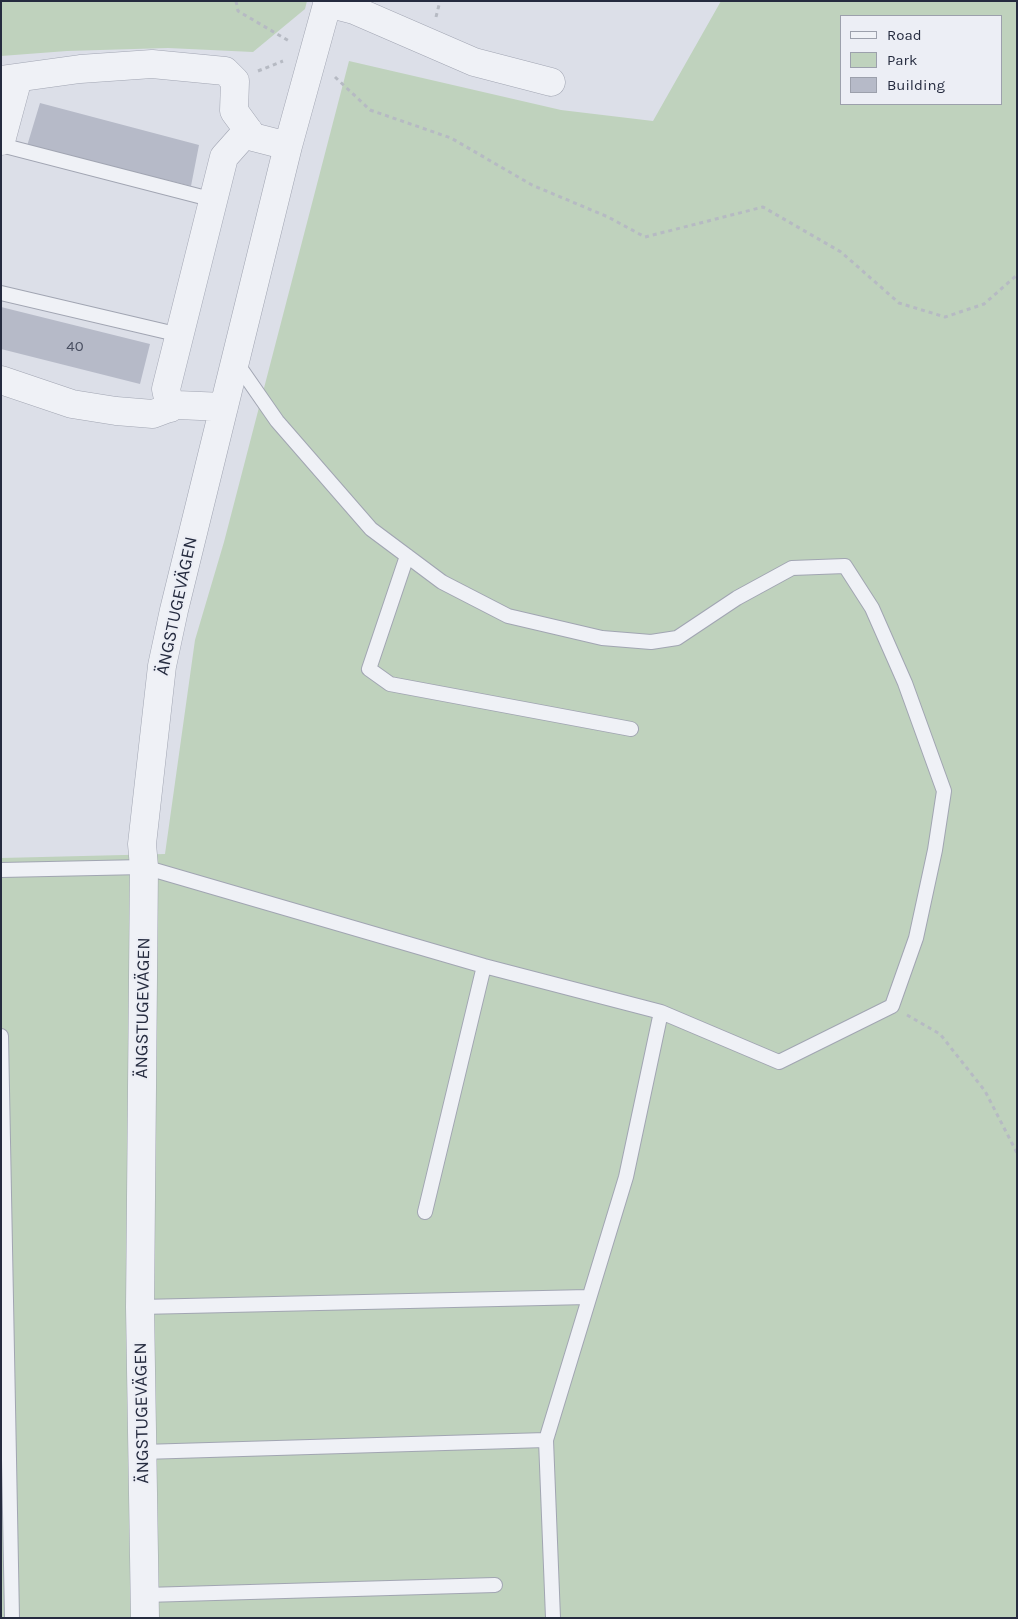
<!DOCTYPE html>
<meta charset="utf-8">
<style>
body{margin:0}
#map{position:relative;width:1018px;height:1619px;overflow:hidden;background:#dcdfe8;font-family:Karla,sans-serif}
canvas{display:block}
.frame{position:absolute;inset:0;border:2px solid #252b3f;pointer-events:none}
.legend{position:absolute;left:840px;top:15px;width:162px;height:90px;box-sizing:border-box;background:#eceef5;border:1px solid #9ca0ac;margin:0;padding:6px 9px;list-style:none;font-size:15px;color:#252b3f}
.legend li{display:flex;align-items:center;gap:10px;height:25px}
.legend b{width:25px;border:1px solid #9ca0ac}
</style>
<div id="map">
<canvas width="1018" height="1619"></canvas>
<div class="frame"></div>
<ul class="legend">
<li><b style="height:6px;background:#eff1f6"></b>Road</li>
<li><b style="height:14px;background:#bfd2bd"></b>Park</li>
<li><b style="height:14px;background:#b6bac8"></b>Building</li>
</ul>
</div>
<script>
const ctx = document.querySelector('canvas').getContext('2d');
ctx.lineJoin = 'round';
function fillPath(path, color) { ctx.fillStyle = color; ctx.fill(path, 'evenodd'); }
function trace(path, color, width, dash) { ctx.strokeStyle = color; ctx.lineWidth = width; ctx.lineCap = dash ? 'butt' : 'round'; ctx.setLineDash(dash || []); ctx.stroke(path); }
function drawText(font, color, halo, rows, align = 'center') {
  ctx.font = font + ' Karla,sans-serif'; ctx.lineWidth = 4; ctx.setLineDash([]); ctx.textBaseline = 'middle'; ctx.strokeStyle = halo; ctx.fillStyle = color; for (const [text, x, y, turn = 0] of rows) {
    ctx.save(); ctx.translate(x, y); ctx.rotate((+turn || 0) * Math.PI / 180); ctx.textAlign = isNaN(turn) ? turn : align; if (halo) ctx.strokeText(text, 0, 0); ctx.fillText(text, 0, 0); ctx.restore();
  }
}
fillPath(new Path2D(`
 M1 1H307L305 9 253 52 168 48 67 51 1 56Z
 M721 1H1017V1618H1V858L165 854 195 640 224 542 349 61 561 110 653 121ZM842 16H1002V104H842Z`), '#bfd2bd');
fillPath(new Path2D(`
 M40 103 199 145 191 186 27 146Z
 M1 307 150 344 140 384 1 349Z`), '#b6bac8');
const lane = new Path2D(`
 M1 145 214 200
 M1 293 180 335
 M407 556 369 669 390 684 631 729
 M1 870 144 867 484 966 661 1012 779 1062 892 1006 916 938 935 850 944 791 905 683 872 608 845 566 792 568 737 598 677 638 651 642 602 638 508 616 442 582 371 529 277 421 236 362
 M1 1036 12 1618
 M425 1212 484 966
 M140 1307 588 1297
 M546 1440 553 1618
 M142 1452 546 1440 626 1177 661 1012
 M145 1595 495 1585`);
const street = new Path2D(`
 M327 3 354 10 474 62 551 82
 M1 80 80 69 152 64 225 71 235 81 234 111 253 137 288 146
 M1 141 18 78
 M1 380 72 404 116 411 153 414 177 405 224 407
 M170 408 166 389 224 157 248 130
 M145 1618 140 1307 144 867 142 844 162 666 174 610 288 146 328 1`);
trace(lane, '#a1a5b2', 16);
trace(street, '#a1a5b2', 29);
trace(new Path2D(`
 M236 1 238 11 289 41
 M436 17 440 1
 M258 71 283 61
 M335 77 370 110 451 138 532 185 608 217 645 237 763 207 841 252 899 303 945 317 984 304 1017 275
 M907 1015 940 1034 985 1091 1017 1153`), '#b6bac3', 3, [4, 4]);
trace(lane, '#eff1f6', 14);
trace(street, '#eff1f6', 28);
drawText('15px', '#494f61', null, [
 ["40",75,347]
]);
drawText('18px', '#252b3f', '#eceef5', [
 ["ÄNGSTUGEVÄGEN",177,606,-78],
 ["ÄNGSTUGEVÄGEN",143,1008,-89],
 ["ÄNGSTUGEVÄGEN",142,1413,-91]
]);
</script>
